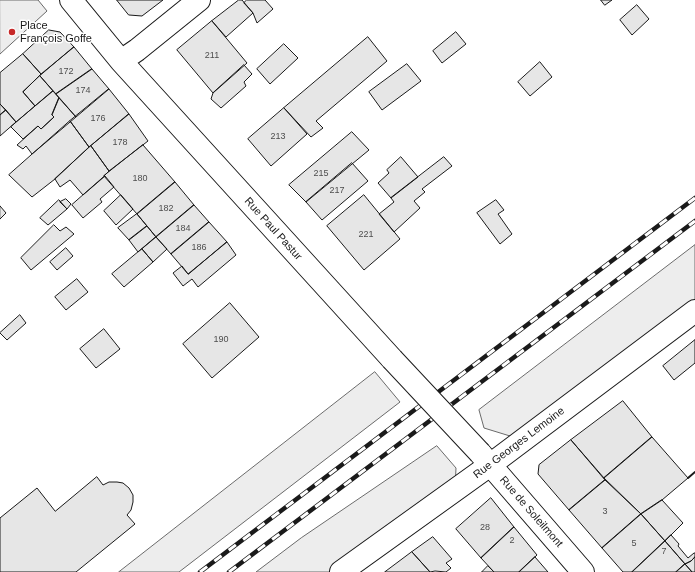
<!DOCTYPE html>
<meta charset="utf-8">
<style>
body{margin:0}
canvas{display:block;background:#fff}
</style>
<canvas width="695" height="572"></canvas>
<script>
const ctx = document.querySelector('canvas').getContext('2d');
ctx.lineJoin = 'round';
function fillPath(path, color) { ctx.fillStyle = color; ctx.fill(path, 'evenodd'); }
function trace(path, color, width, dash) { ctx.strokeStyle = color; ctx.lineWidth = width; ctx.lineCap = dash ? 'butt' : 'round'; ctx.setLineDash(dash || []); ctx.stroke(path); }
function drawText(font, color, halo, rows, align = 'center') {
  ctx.font = font + ' Arial,sans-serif'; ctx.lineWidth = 3; ctx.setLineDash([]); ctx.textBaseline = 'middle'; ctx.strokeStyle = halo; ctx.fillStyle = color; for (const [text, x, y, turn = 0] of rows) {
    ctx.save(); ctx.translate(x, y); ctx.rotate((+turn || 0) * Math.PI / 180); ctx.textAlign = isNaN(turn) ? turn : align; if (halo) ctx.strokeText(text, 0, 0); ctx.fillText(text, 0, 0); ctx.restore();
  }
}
const built = new Path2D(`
 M0 0H38L47 11 0 54Z
 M695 245V301L523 440 484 428 479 410Z
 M375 372 400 402 179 572H119Z
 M437 446 456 468 455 489 341 572H256L301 538Z`);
fillPath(built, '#ededed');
trace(built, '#6a6a6a', 1);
const building = new Path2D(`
 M117 0H163L142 16 129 15Z
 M239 0H242L253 13 226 37 212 21Z
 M247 0H265L273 9 257 23 253 13 244 3Z
 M601 0H612L605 5Z
 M637 5 649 19 632 35 620 20Z
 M212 21 247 63 213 93 177 50Z
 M49 30 60 32 74 47 41 74 23 54Z
 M456 32 466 44 442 63 433 51Z
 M368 37 387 61 316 121 323 128 311 137 284 108Z
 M284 44 298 58 270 84 257 69Z
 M74 47 92 69 56 94 40 76Z
 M23 54 41 74 23 92 35 106 16 122 0 104V73Z
 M540 62 552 77 530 96 518 82Z
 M407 64 421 81 382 110 369 92Z
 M244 65 252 74 244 82 246 86 221 108 211 99 213 93Z
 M92 69 109 89 76 117 56 94Z
 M40 76 53 91 35 106 23 92Z
 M109 89 129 114 89 147 70 121Z
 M53 91 59 98 52 115 54 117 41 129 38 126 23 139 11 127Z
 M59 98 76 117 32 154 26 146 23 149 17 145 38 126 41 129 54 117 52 115Z
 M0 104 6 110 0 115Z
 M284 108 307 134 271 166 248 139Z
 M6 110 16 122 0 136V115Z
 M129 114 148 141 109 171 91 146Z
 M70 121 89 147 55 179 32 197 9 175Z
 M352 132 369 150 306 202 289 185Z
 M143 145 175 182 137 214 104 176Z
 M91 146 109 171 104 176H105L83 195 70 180 60 187 55 179Z
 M401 157 418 177 391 198 378 183 389 173 387 170Z
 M444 157 452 166 422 189 425 192 414 201 420 208 394 232 379 214 394 202 391 198Z
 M352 163 368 181 322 220 306 202Z
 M105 176 114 187 100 199 102 202 83 218 72 205Z
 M175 182 194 205 156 237 137 214Z
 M121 195 133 209 116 225 104 211Z
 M364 195 400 239 364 270 327 226Z
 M66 199 71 204 67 209 60 202Z
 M59 200 67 209 48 225 40 218Z
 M496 200 504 210 498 214 512 234 500 244 477 213Z
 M194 205 209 222 171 254 156 237Z
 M0 206 6 213 0 219Z
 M137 214 147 226 129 240 118 228Z
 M209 222 227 242 188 274 171 254Z
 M54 225 60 231 66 227 74 234 31 270 21 258Z
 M147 226 156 237 138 252 129 240Z
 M156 237 167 249 153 262 142 249Z
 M227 242 236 255 198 287 192 279 183 286 173 273 182 266 188 274Z
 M66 248 73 256 57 270 50 262Z
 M142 249 153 262 124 287 112 274Z
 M77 279 88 292 66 310 55 297Z
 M230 303 259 337 212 378 183 344Z
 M20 315 26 323 7 340 0 333Z
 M104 329 120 349 96 368 80 349Z
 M695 340V363L674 380 663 366Z
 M623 401 652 437 604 478 571 440Z
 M652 437 688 478 662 500 641 514 604 478Z
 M571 440 605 480 569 510 538 474 539 465Z
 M97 477 103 485 109 482H117L123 483 129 488 133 495V502L131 510 127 515 135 524 76 572H0V518L37 488 55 511Z
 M605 480 641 514 602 548 569 510Z
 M491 498 514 527 481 558 456 529Z
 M662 500 683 523 665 541 641 514Z
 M641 514 665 541 632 572H623L602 548Z
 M514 527 537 555 519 572H494L481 558Z
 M671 535 679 544 678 546 688 558 694 553H695V557L691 561 685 564 665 541Z
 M433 537 452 559 446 563 451 568 446 572 435 571 430 572 412 552Z
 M665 541 685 564 676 572H632Z
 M412 552 430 572H385Z
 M535 557 548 572H519Z
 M695 557V572H692L685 564 691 561Z
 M685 564 692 572H676Z
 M488 566 494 572H482Z`);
fillPath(building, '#e6e6e6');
trace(building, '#1a1a1a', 1);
const minor = new Path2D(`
 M341 572 490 465 695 311`);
const tertiary = new Path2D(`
 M71 0 121 61 392 359
 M121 61 137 50 199 0
 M480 453 583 572`);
trace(minor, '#1a1a1a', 24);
trace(tertiary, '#1a1a1a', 24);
trace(minor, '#fff', 22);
trace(tertiary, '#fff', 22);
const rail = new Path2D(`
 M200 572 695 198
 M229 572 695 221`);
trace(rail, '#1a1a1a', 4.5);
trace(rail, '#fff', 3, [9]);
const tertiaryBridge = new Path2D(`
 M392 359 480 453`);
trace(tertiaryBridge, '#1a1a1a', 24, []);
trace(tertiaryBridge, '#fff', 22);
trace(new Path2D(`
 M688 478 695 472`), '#1a1a1a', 2);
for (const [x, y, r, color] of [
 [12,32,4,"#c62828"]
]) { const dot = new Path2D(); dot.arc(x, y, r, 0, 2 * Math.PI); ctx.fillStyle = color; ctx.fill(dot); trace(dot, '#fff', 1.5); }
drawText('9px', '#4d4d4d', null, [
 ["211",212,56],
 ["172",66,72],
 ["174",83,91],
 ["176",98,119],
 ["213",278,137],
 ["178",120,143],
 ["215",321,174],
 ["180",140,179],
 ["217",337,191],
 ["182",166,209],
 ["184",183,229],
 ["221",366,235],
 ["186",199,248],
 ["190",221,340],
 ["3",605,512],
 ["28",485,528],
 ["2",512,541],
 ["5",634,544],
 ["7",664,552]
]);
drawText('11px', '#1a1a1a', '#fff', [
 ["Place",20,26],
 ["François Goffe",20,39]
], 'left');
drawText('11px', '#1a1a1a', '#fff', [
 ["Rue Paul Pastur",273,229,48],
 ["Rue Georges Lemoine",519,443,-37],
 ["Rue de Soleilmont",531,512,49]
]);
</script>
